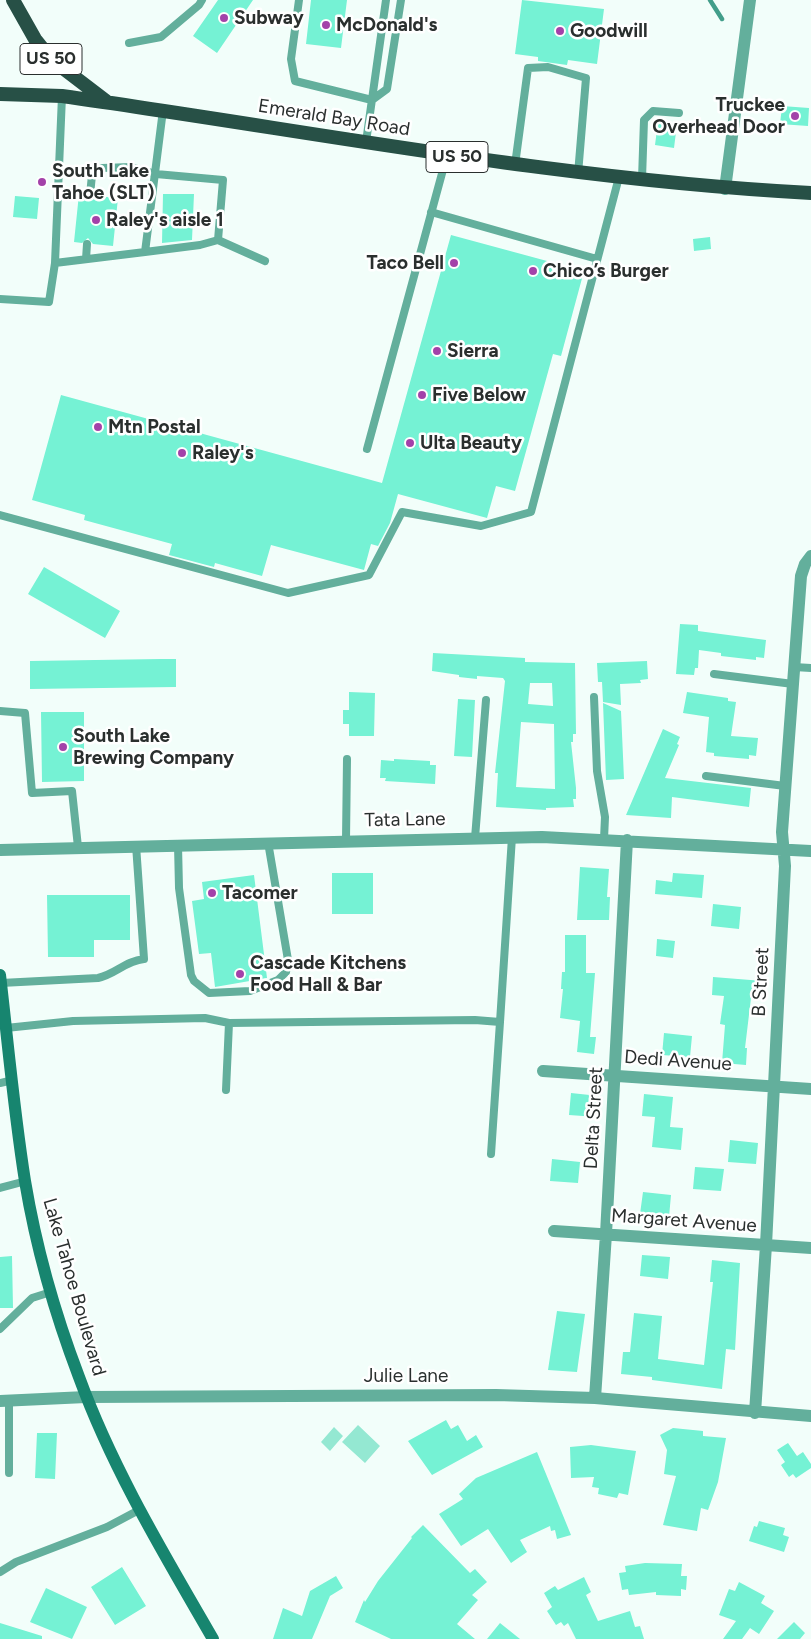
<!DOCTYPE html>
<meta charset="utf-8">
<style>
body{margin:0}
canvas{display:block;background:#f2fefa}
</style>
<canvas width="811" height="1639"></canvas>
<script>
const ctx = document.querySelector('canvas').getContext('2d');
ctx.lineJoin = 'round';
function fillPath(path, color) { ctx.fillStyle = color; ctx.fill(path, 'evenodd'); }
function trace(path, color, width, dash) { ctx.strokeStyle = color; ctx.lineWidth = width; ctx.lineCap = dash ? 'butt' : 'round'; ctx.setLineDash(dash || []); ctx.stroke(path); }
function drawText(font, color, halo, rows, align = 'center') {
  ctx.font = font + ' Figtree,sans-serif'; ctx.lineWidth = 5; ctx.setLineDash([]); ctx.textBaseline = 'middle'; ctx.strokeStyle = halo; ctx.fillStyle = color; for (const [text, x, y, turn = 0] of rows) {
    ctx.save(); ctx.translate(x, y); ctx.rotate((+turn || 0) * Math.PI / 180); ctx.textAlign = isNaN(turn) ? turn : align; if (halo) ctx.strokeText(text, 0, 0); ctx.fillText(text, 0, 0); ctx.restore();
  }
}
fillPath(new Path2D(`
 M358 1425 380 1446 365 1463 342 1442Z
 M334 1427 343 1436 330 1451 321 1442Z`), '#94e8d2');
trace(new Path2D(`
 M710 0 722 19`), '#429e8a', 4.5);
fillPath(new Path2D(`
 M218 0H253L217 53 193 36Z
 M311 0H347L341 48 306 44Z
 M522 0 604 9 597 64 568 60 567 65 538 61V57L515 54Z
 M782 106 809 108 808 126 780 124Z
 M658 122 677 124 674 148 655 145Z
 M79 194 84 195 89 200 96 196 118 198 113 246 93 244 88 238 82 243 74 242Z
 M163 194H194L192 240 162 243Z
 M15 196 39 198 37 219 13 217Z
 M451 235 584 271 561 356 553 354 515 491 496 486 487 518 398 494 390 523 378 546 371 544 364 570 271 545 262 576 215 563 214 567 169 555 172 544 84 520 85 515 32 500 61 395 382 483Z
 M710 237 711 249 694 251 693 239Z
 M44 567 120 611 105 638 28 594Z
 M680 624 698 625V631L766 640 764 658 756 657V660L721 656V653L699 650 698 668H695L694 675 676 674Z
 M433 653 525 658V662L575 663 576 734H573V742H571L576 788V799H573L574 807 546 808V810L496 807 498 773H495L505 681 503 678 477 676V679L459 677V675L432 671ZM530 683H552L553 706 528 704ZM521 722 554 724 555 789 516 787Z
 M161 659H176V687L30 689V661Z
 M647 661 648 679 640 680 641 683 620 684 621 705 603 702 602 682H598L597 663Z
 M349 692 375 693 374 736H349V724H343V710H349Z
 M687 692 728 698V701L736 702 731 736 758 738 756 756 749 755V759L714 756V753L706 752 709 717 683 713Z
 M458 699 475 700 472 757 454 756Z
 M603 703 621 711 624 779 606 780Z
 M41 712H84V781L42 782Z
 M663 729 680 737 677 744 679 745 665 778 751 788 749 807 672 797 671 818 626 815Z
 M394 759 430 761V765H436L435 784 385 781 386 778H380L381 760 394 761Z
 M580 867 609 869 607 897H610L609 920H577Z
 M332 873H373V914H332Z
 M673 873 704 875 702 898 655 894 656 880 672 882Z
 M254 875 267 978 215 987 211 953 199 954 192 901 204 899 202 882Z
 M47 895H130V940H94V957H48Z
 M713 904 741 907 739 929 711 926Z
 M565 935H586V973H595L590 1037H596L594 1054 577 1052 580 1021 560 1018 563 989H561L562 972H565Z
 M657 939 675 941 673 958 656 956Z
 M713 977 763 981 761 999 751 998 745 1048H747L746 1065 722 1063 725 1025 720 1024 724 996 712 995Z
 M664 1033 692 1036 690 1057 662 1055Z
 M571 1093 599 1096 597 1117 569 1115Z
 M644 1094 673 1097 670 1127 683 1128 681 1150 652 1147 655 1117 642 1116Z
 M730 1140 758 1143 756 1164 728 1162Z
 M552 1159 580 1162 578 1183 550 1181Z
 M695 1167 724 1169 721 1191 693 1189Z
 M643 1192 671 1195 669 1217 640 1214Z
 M642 1255 670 1257 668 1279 640 1276Z
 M12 1256 13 1308H0V1257Z
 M712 1260 740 1263 735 1350 726 1349 722 1389 652 1380V1377L621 1374 623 1352H630L634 1313 662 1316 658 1359 704 1365 713 1282H710Z
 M557 1311 585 1314 577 1372 548 1370Z
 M446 1420 451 1429 458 1425 467 1441 476 1435 483 1447 432 1475 408 1441Z
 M673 1428 703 1431V1436L726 1438 718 1482 708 1510 701 1508 697 1531 663 1525 676 1476 664 1474 667 1450 660 1435Z
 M37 1433H57L55 1479 35 1478Z
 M788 1443 797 1456 803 1452 811 1464V1468L796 1478 793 1474 789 1477 781 1465 785 1462 777 1450Z
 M591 1445 636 1451 628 1495 619 1493 617 1498 598 1494 599 1488 592 1487 594 1477 571 1478 570 1447Z
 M537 1452 571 1535 557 1539 555 1530 551 1531 550 1526 520 1540 527 1552 511 1563 488 1529 461 1546 439 1514 463 1499 459 1494 476 1478Z
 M759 1521 785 1528 783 1535 789 1537 784 1552 749 1541 754 1526 757 1527Z
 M423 1525 470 1573 475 1569 487 1582 472 1595 478 1600 457 1624 475 1639H391L355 1622 364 1600 365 1602 378 1581 412 1538 411 1537Z
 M645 1563 682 1564 681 1576H687L686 1590 681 1589V1596L656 1595V1592L629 1595 628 1589 622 1590 619 1573 626 1572 625 1566Z
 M122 1567 146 1606 115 1625 91 1587Z
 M336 1576 343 1588 330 1596 312 1639H273L283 1608 302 1616 310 1591Z
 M584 1577 591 1592 586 1595 598 1621 630 1611 635 1627 640 1626 644 1639H576L568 1623 564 1626 561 1622 556 1625 547 1611 552 1607 544 1593 555 1586 558 1590Z
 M739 1582 765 1596 761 1603 774 1611 759 1634 750 1628 742 1639H723L736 1621 719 1615 729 1589 735 1591Z
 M46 1588 87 1607 72 1639 30 1622Z
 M794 1622 805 1633 800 1639H777Z
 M0 1623 42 1636V1639H0Z
 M500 1623 520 1639H487Z`), '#75f2d4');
trace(new Path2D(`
 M299 0 291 59 295 81 372 100 387 89 401 0
 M129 43 161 37 199 5 202 0
 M366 142 386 0
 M515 165 528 68 548 67 586 78 578 174
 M642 179 644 120 653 111 679 113
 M90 195 92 175 102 168 131 167 156 174 223 180 218 240 200 245 145 252 163 110
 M431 212 597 259
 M218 240 265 261
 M86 259 87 244
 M55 263 145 252
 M0 299 49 302 55 263 62 96
 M367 449 447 155
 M0 515 288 593 369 575 402 512 481 526 531 512 619 177
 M794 667 811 668
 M714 674 793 684
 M594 697 597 771 605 817 604 839
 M0 711 25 713 32 793 72 791 78 847
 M706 776 785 786
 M475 838 486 700
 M346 840 347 759
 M178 845 179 888 191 975 194 981 209 993 250 991 278 980 286 972 288 960 268 842
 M1 983 98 978C116 974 125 961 144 959L136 845
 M229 1023 475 1020 500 1022 512 837
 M6 1028 73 1021 205 1018 229 1023 226 1090
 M0 1083 13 1080
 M491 1154 500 1022
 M0 1188 26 1181
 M0 1329 32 1298 51 1292
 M9 1401V1473
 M0 1572 16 1562 107 1527 139 1510`), '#63af9c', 8);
trace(new Path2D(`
 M0 850 542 837 811 851
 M543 1071 811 1089
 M554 1231 811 1248
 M86 1397 496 1395 595 1398 811 1416
 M595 1398 606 1234 627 840
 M755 1413 766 1245 785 866 782 832 801 576 805 564 811 556`), '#63af9c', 12);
trace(new Path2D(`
 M725 189 750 0
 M0 1401 86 1397`), '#63af9c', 12);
trace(new Path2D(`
 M0 975C8 1043 14 1112 25 1181 36 1247 55 1314 79 1377 113 1470 164 1554 213 1639`), '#17856f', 12);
trace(new Path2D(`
 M13 0 35 39 51 59 106 101
 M0 94 62 96C312 131 559 180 811 193`), '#275046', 14);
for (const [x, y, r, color] of [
 [224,18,5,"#a342a9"],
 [326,25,5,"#a342a9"],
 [560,31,5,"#a342a9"],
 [795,116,5,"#a342a9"],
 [42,182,5,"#a342a9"],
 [96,220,5,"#a342a9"],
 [454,263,5,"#a342a9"],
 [533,271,5,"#a342a9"],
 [437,351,5,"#a342a9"],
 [422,395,5,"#a342a9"],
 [98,427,5,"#a342a9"],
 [410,443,5,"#a342a9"],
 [182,453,5,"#a342a9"],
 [63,747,5,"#a342a9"],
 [212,893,5,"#a342a9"],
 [240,974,5,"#a342a9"]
]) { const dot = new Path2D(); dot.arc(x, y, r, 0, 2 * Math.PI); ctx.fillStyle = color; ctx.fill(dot); trace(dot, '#fff', 2); }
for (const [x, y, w] of [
 [51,59,62],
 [457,157,62]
]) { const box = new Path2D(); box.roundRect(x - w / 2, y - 15.5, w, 31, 4); ctx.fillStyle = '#fff'; ctx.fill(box); trace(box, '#2a2f2e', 1); }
drawText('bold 18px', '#2a2f2e', null, [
 ["US 50",51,59],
 ["US 50",457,157]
]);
drawText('bold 19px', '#2a2f2e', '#fff', [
 ["Subway",234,18],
 ["McDonald's",336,25],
 ["Goodwill",570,31],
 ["Truckee",785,105,"right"],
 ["Overhead Door",785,127,"right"],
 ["South Lake",52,171],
 ["Tahoe (SLT)",52,193],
 ["Raley's aisle 1",106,220],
 ["Taco Bell",444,263,"right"],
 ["Chico’s Burger",543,271],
 ["Sierra",447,351],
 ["Five Below",432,395],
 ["Mtn Postal",108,427],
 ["Ulta Beauty",420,443],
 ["Raley's",192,453],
 ["South Lake",73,736],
 ["Brewing Company",73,758],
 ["Tacomer",222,893],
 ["Cascade Kitchens",250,963],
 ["Food Hall & Bar",250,985]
], 'left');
drawText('19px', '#2a2f2e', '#fff', [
 ["Emerald Bay Road",334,118,9],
 ["Tata Lane",405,820,-1],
 ["B Street",761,982,-87],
 ["Dedi Avenue",678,1061,4],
 ["Delta Street",594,1118,-87],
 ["Margaret Avenue",684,1221,4],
 ["Lake Tahoe Boulevard",74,1287,74],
 ["Julie Lane",406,1376]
]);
</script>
